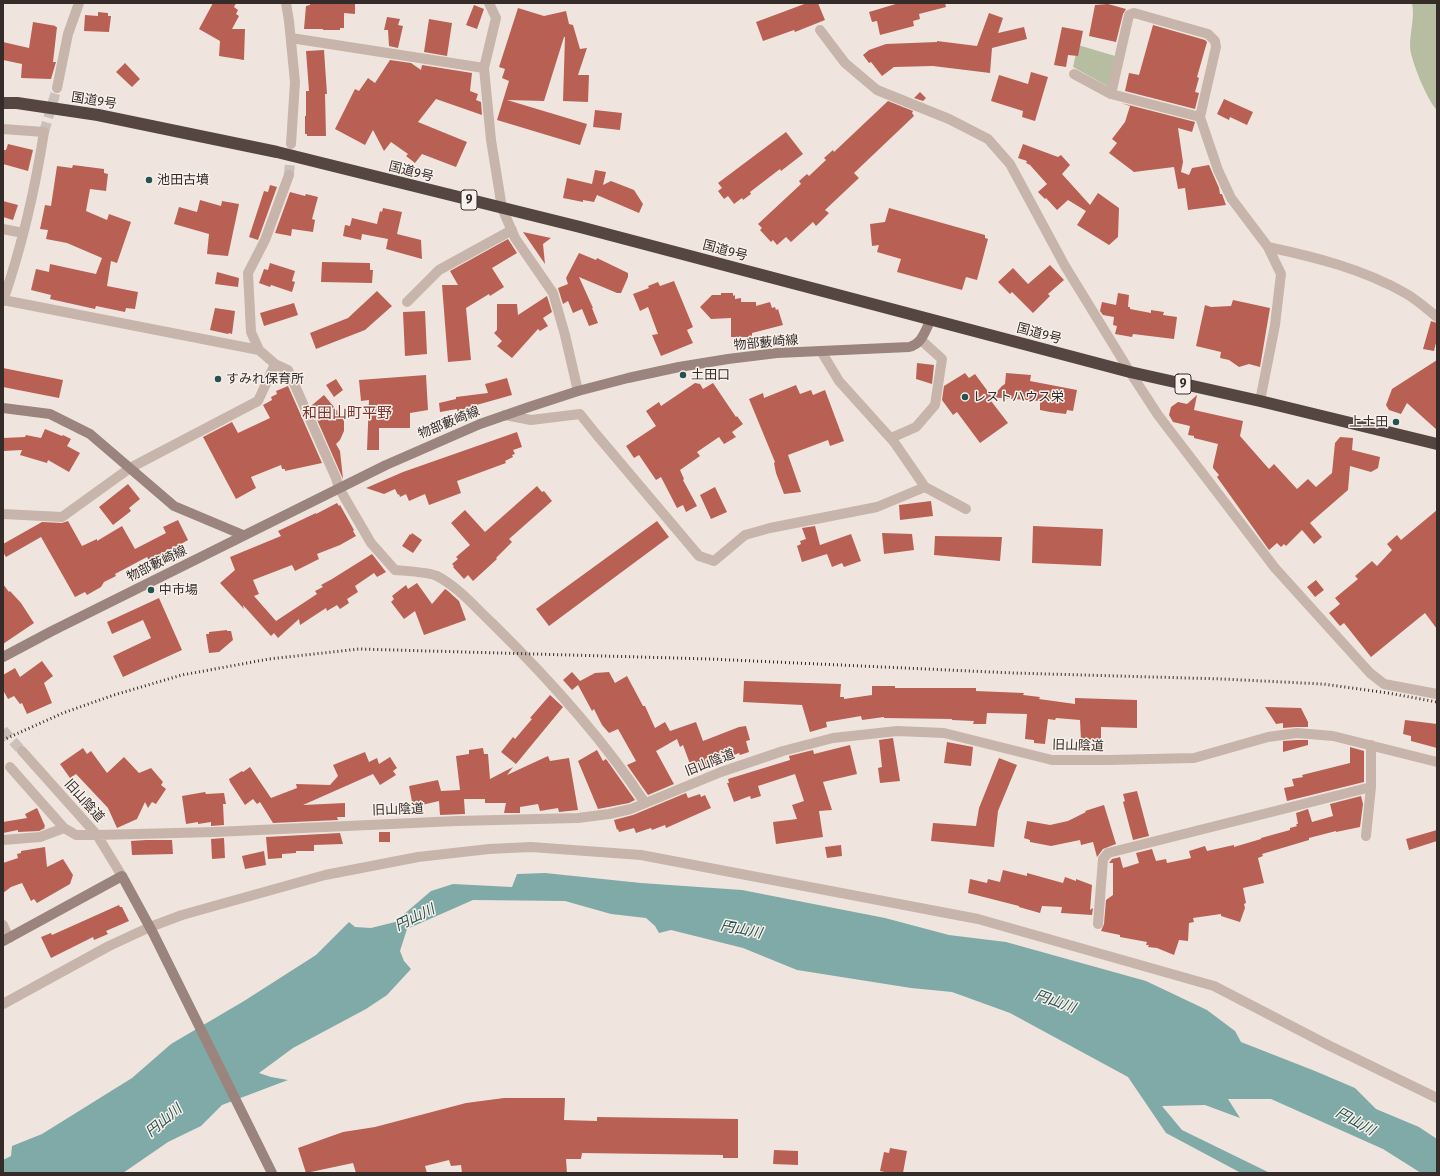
<!DOCTYPE html>
<meta charset="utf-8">
<style>
body{margin:0}
#map{position:relative;width:1440px;height:1176px;overflow:hidden;background:#f0e5de;font-family:"Fira Sans",sans-serif}
canvas{display:block}
.frame{position:absolute;inset:0;border:4px solid #352c2a;pointer-events:none}
</style>
<div id="map">
<canvas width="1440" height="1176"></canvas>
<div class="frame"></div>
</div>
<script>
const ctx = document.querySelector('canvas').getContext('2d');
ctx.lineJoin = 'round';
function fillPath(path, color) { ctx.fillStyle = color; ctx.fill(path, 'evenodd'); }
function trace(path, color, width, dash) { ctx.strokeStyle = color; ctx.lineWidth = width; ctx.lineCap = dash ? 'butt' : 'round'; ctx.setLineDash(dash || []); ctx.stroke(path); }
function drawText(font, color, halo, rows, align = 'center') {
  ctx.font = font + ' "Fira Sans","Noto Sans JP",sans-serif'; ctx.lineWidth = 3; ctx.setLineDash([]); ctx.textBaseline = 'middle'; ctx.strokeStyle = halo; ctx.fillStyle = color; for (const [text, x, y, turn = 0] of rows) {
    ctx.save(); ctx.translate(x, y); ctx.rotate((+turn || 0) * Math.PI / 180); ctx.textAlign = isNaN(turn) ? turn : align; if (halo) ctx.strokeText(text, 0, 0); ctx.fillText(text, 0, 0); ctx.restore();
  }
}
fillPath(new Path2D(`
 M1412 3H1437V110C1428 102 1410 59 1410 46 1410 31 1415 18 1412 3Z
 M1078 45 1115 56 1109 87 1073 67Z`), '#b7bda0');
fillPath(new Path2D(`
 M545 873 641 883 742 890 885 918 949 935 1006 942 1146 981 1207 1010 1235 1031 1241 1042 1315 1071 1355 1088 1376 1109 1419 1127 1437 1139V1173H1421L1383 1149 1271 1099H1228L1240 1118 1205 1105 1162 1106 1182 1130 1270 1173H1241L1166 1133 1128 1077 1010 1013 952 992 911 988 797 970 743 948 671 930 659 933 655 926 646 918 611 914 565 901 473 900 407 929 400 951 404 961 411 969 387 995 366 1009 293 1048 259 1073 271 1077 288 1080 222 1105 201 1126 168 1142 123 1173H3V1160L11 1156 12 1146 42 1134 132 1078 171 1044 244 1001 316 955 349 922 355 927 371 928 395 922 431 891 453 884 512 887 517 874Z`), '#80aaa7');
fillPath(new Path2D(`
 M213 3H236L234 7 238 10 236 14 239 16 232 29H245L244 60 219 56 220 41 199 29Z
 M310 3H355V14L344 13V28H340V30H323V29H304L306 6 310 5Z
 M807 3H818L825 20 795 32 794 30 763 41 756 22Z
 M899 3H945L946 7 919 14 920 19 913 21 914 26 880 35 877 21 872 22 869 12Z
 M1108 4 1126 9 1123 14 1116 42 1089 36 1095 5Z
 M474 5 484 9 477 29 466 25Z
 M518 8 544 16 566 11 569 24 573 25 580 49 587 48 578 75H589L588 102 563 101 565 37H564L544 101 507 100 587 124 580 145 497 120 509 81 502 78 505 69 499 67Z
 M98 12 108 13V16H111L109 32 84 31 85 15 98 16Z
 M989 13 1003 18 998 33 1024 27 1027 39 992 48 990 73 933 66 894 67 882 76 871 62 869 63 863 55 869 50 886 44 937 42V41L977 46Z
 M387 17 400 19 398 25 403 26 398 48 389 46 388 30H384Z
 M429 19 452 23 447 56 424 52Z
 M33 22 56 26 55 27H57L53 62H56L51 79 21 78 22 64 3 60V42L29 48Z
 M1153 25 1205 40 1207 42 1197 77 1199 78 1195 92 1199 93 1195 109 1125 91 1129 73 1139 75Z
 M1062 27 1083 31 1078 56 1068 55 1066 67 1054 65Z
 M324 50 327 94H325L326 136H307V134H305V116H306V91H309L306 51Z
 M390 60 411 63 421 70 422 65 472 73 470 91 478 94 476 100 481 102 482 115 436 99 418 122 467 142 456 167 422 154 415 163 406 156 408 154 391 142 384 151 373 130 365 145 335 129 355 89 359 91 368 78 375 83Z
 M125 63 140 79 132 87 116 72Z
 M1031 72 1048 77 1035 121 1022 117 1023 111 991 101 999 75 1028 84Z
 M920 92 926 98 923 101 914 98Z
 M1224 99 1253 112 1247 125 1230 117 1229 120 1217 114Z
 M888 101 913 111 912 113 914 116 854 173 859 178 825 210 829 213 816 226 813 222 791 242 786 237 777 245 773 240 771 242 760 230 762 228 758 224 801 184 799 181 807 174 809 176 826 160 824 158 833 150 834 152Z
 M1121 103 1195 122 1192 132 1178 128 1183 162 1181 172 1189 175 1192 168 1209 165 1219 188 1220 194H1222L1226 205 1188 210 1185 188 1178 189 1174 167 1134 172 1109 153 1117 143 1112 139 1125 122 1130 106Z
 M595 110 622 113 620 130 593 127Z
 M786 132 803 154 781 171 780 169 750 192 751 194 743 200 742 198 734 204 728 196 724 199 718 191 722 188 718 183Z
 M8 144 33 150 28 171 3 164V150H6Z
 M1023 144 1058 157 1061 155 1070 165 1062 174 1090 205 1098 193 1119 208 1118 237 1109 245 1077 225 1086 211 1068 200 1057 210 1046 198 1045 199 1038 192 1047 184 1030 165 1026 163 1027 161 1018 158Z
 M73 165 104 169V173L108 174 106 191 90 189 86 211 107 220 109 214 131 222 117 263 111 261 107 286 138 292 135 309 126 308 125 312 96 306 95 309 50 299 51 295 31 290 36 269 49 272 50 264 96 274 102 258 67 243 46 239 48 230 40 229 45 205 51 206 57 166 72 168Z
 M595 170 606 172 603 185 611 181 634 190 643 204 639 213 597 195 594 202 583 200V202L563 198 567 178 592 184Z
 M270 185 277 187 259 237 258 240 249 237 264 191 268 192Z
 M290 192 305 196 306 194 318 197 312 219 315 220 313 232 292 229 291 236 275 233Z
 M200 200 221 206 222 201 239 204 228 256 207 254 209 234 174 224 179 207 197 212Z
 M3 201 18 205 13 220 3 217Z
 M383 208 402 212 397 234 421 240 422 259 386 249 388 239 362 234 361 240 343 236 345 225 350 226 352 218 377 224 380 211 382 212Z
 M889 208 985 235V238L988 239 977 280 966 277 962 290 897 272 901 259 877 252 879 245 872 246 870 224 885 222Z
 M523 232 551 238 543 244 545 264Z
 M508 239 517 253 492 268 504 287 490 296 489 294 466 308 471 360 448 362 442 285H458L450 271Z
 M579 253 596 260 597 258 628 273V277L621 293H617L579 277 593 308H592L598 323 589 326 582 309 573 313 568 301 563 304 558 288 568 284 566 278Z
 M322 262 370 263V270H373L372 283 321 282Z
 M270 263 295 271 292 281 295 282 292 292 271 285 270 287 259 283 264 269 268 270Z
 M1050 265 1064 280 1048 294 1050 296 1033 313 1012 292 1010 294 998 282 1013 268 1028 284Z
 M217 272 239 278 238 287 215 284Z
 M674 281 693 327 687 330 693 343 661 356 652 335 658 334 648 307 640 311 633 294 649 288 648 286 658 282 660 286Z
 M377 291 392 306 365 330 316 349 310 333 348 318Z
 M721 293H733V296L735 295V299L741 298V302H756V306L770 302 772 308 775 307 776 310 778 309 783 325 752 333V337H731V318L711 319 700 307 712 295H721Z
 M1118 293 1129 295 1128 307H1130V309L1151 313V310L1164 312 1163 315 1177 317 1174 339 1133 334 1132 337 1115 334 1117 326 1113 325 1114 317 1103 315 1100 311 1102 302 1116 305Z
 M547 296 552 312 543 318 548 326 540 331 538 329 512 358 497 346 502 341 494 333 497 330V304H517L518 315Z
 M1233 300 1270 308 1260 367 1249 364 1239 367 1229 360 1220 358 1221 352 1196 346 1205 305 1211 307 1231 306Z
 M294 303 298 315 264 326 260 313Z
 M215 308 235 311 232 334 229 333 228 334 210 330Z
 M425 311 427 354 405 356 403 312Z
 M1431 321 1437 323V339L1434 351 1423 349Z
 M1437 360V430L1407 403 1401 414 1389 410 1386 405 1392 389Z
 M917 363 934 365 932 384 916 379Z
 M3 368 63 380 59 398 3 387Z
 M965 373 969 378 975 374 992 397 1002 386 1005 384 1006 373 1031 375 1030 381 1077 390 1073 411 1067 410 1066 414 1050 412 1040 410V401L988 397 1008 423 980 443 957 412 953 415 942 400 944 386Z
 M426 375 428 410 410 413V428H379V450H367L369 400 361 401 359 380Z
 M507 378 512 395 473 406 474 411 458 413 457 409 440 412 439 403 456 399V397L488 393 485 384Z
 M336 379 343 390 334 397 326 385Z
 M695 383 700 384 703 389 713 383 736 417 737 416 743 424 732 432 736 437 724 444 719 437 697 452 700 456 680 470 684 479 683 480 697 506 686 512 683 505 677 508 661 477 656 480 639 455 634 458 626 446 656 426 646 411 659 402 661 406Z
 M796 385 800 394 811 390 813 395 825 390 844 441 830 446 828 440 788 455 801 492 784 494 776 473 774 463 775 462 749 399 763 393 764 398Z
 M288 386 322 463 285 471V469H282L281 465 251 477 256 488 236 499 203 437 232 422 238 433 270 418 263 405 272 400 271 397 277 394 276 391Z
 M324 395 344 419V431L340 440 336 444 340 451 343 479 311 406Z
 M1197 395 1194 410 1243 421 1240 436 1269 469 1274 464 1297 489 1308 479 1316 487 1332 473 1335 443 1340 437 1353 438 1352 450 1380 457 1378 468 1371 472 1350 466 1348 490 1310 523 1322 537 1314 544 1302 530 1286 546 1284 544 1281 547 1277 543 1269 550 1217 477 1219 475 1213 468V466L1218 444 1194 438V436L1188 435 1190 426 1173 422 1169 415 1171 407 1178 402 1187 404Z
 M45 429 62 436 63 435 71 439 67 446 80 453 69 472 48 460 47 463 20 455 22 450 3 451V438L25 437 26 435 41 438Z
 M517 432 522 447 513 450 515 454 512 455 513 457 505 461 506 463 457 481 461 493 429 505 425 494 409 501 406 494 400 497 399 494 398 495 395 489 384 494 366 488 403 472Z
 M128 484 140 499 129 508 131 511 113 525 99 507Z
 M537 486 542 492 544 491 552 501 509 539 512 542 496 558 497 559 473 581 468 575 464 579 453 567 454 566 452 564 458 559 456 557 470 545 451 523 465 510 485 532Z
 M715 487 727 512 711 519 700 495Z
 M931 501 933 516 900 520 899 505Z
 M337 503 339 506 340 505 354 530 353 531 356 536 340 545 317 554 319 559 295 571 292 565 253 580 259 594 254 596 276 621 317 594 315 591 323 587 321 585 332 579 372 554 386 572 377 577 374 573 355 586 358 592 347 599 349 603 340 609 337 605 327 611 326 608 300 625 299 619 278 638 274 633 271 636 243 605 244 609 220 583 235 570 230 557 281 536 278 531 316 513V514Z
 M1437 510V629L1425 613 1371 657 1344 623 1340 626 1329 613 1340 604 1335 598 1358 579 1355 576 1372 561 1377 566 1392 550 1387 544 1397 535 1401 540Z
 M178 520 188 540 150 562 147 557 115 574 116 576 104 582 101 587 87 595 85 592 75 597 41 537 6 557 3 552V544L42 522 62 523 68 521 82 546 97 539V541L122 526 135 549 166 533 163 527Z
 M657 521 669 537 549 626 536 609Z
 M815 526 820 545 851 534 861 561 844 567 842 563 832 567 827 554 802 562 797 546 801 544 800 541 806 539 802 528Z
 M1033 526 1103 529 1101 566 1032 563Z
 M412 533 422 540 413 553 402 546 410 534 411 535Z
 M882 533 912 534 914 550 884 554Z
 M935 536 1002 537 1000 561 934 555Z
 M1316 580 1324 590 1315 597 1307 587Z
 M417 583 432 604 445 589 448 591 459 601 466 620 424 635 415 611 404 619 391 602 394 599 392 596 406 585 408 589Z
 M3 584 9 592 10 591 21 603 34 623 3 644Z
 M159 598 182 650 123 677 113 656 151 638 143 620 112 634 107 622Z
 M227 630V631H231L233 640 219 652 209 653 206 634H209V632Z
 M42 661 53 676 44 683 52 703 27 714 22 703 20 704 14 696 8 699 3 690V675L15 668 20 677Z
 M572 672 580 681 595 673 609 672 615 683 627 676 643 706H645L655 728 665 722 670 731 696 722 703 741 739 727 746 726 750 740 746 741 749 752 740 755 739 753 693 772 683 745 680 747 677 739 656 751 674 784 648 795 627 765 636 761 618 729 609 733 602 725 594 709 592 711 578 685 572 690 563 680Z
 M744 681 841 684 840 697H844V699L872 695V686H895V688H976V691L1024 693 1023 695 1040 697 1039 699 1075 704V698L1137 700V728L1101 727V740H1081L1080 720 1056 718 1055 720 1048 719 1045 744 1034 743V740L1025 739 1027 714 987 713 986 724H973L974 721 952 720V719L884 718V717L862 720 861 716 826 722 827 727 810 732 802 705 743 702Z
 M550 695 563 707 516 764 501 752 513 737 515 739 532 719 530 718Z
 M1265 707 1301 708 1308 722V727H1296L1283 728V723L1276 724Z
 M1405 720 1437 724V748L1411 741V736L1403 734Z
 M893 738 900 781 880 783 878 768 882 767 879 740Z
 M1297 740H1308V745L1283 752V741Z
 M947 742 973 747 971 766 944 763Z
 M850 745 857 774 823 782 832 810 819 811 823 837 776 844 773 822 797 819 792 805 804 801 795 774 758 786 761 796 751 799 750 796 734 802 727 783H729L728 779 790 760 789 756 813 750 814 754Z
 M1350 747 1364 751V782L1287 801 1284 788 1294 786 1292 779 1303 777 1302 775 1350 763Z
 M83 748 87 754 91 751 107 773 124 757 139 773 151 768 163 782 161 785 166 789 156 804 152 802 148 808 145 802 137 819 117 828 108 808 76 774 70 778 60 764Z
 M483 748 484 754H488L490 779 513 767 507 775 548 756 550 761 569 758 578 810 559 812 558 808 540 811 538 804 520 807V813H504L506 803H485V799H464L465 814 440 815 439 801 413 807 409 786 438 780 441 791 460 790 456 756 469 754V750Z
 M597 750 603 761 606 759 635 800 629 803 598 809 578 761Z
 M365 752 369 762 377 758 379 764 390 757 397 768 393 771 396 775 380 785 373 774 303 805 345 803V817H337L338 820 273 823 260 802 257 804 253 799 245 805 230 782 229 779 242 771 243 772 250 767 271 798 297 788 296 784 330 785 338 776 333 765Z
 M999 758 1017 765 998 811 994 847 931 841 933 823 976 826 979 808Z
 M1137 791 1149 836 1133 840 1123 802 1125 801 1123 794Z
 M205 792 206 794 224 793 226 804H223L224 825 211 826V822L198 824V822L186 824 182 796Z
 M686 793 688 798 700 794 701 797 705 795 711 808 666 828 665 825 652 830 651 828 636 833 634 828 619 832 618 829 617 830 614 820 633 815Z
 M1361 796 1363 804 1360 827 1336 832V831L1309 838V840L1262 854 1263 856 1258 858 1264 883 1243 888 1246 903 1244 904 1245 908 1240 922 1221 916V914L1193 918 1194 922 1189 923 1188 941 1179 940 1174 955 1157 948 1148 947 1149 945H1146L1147 942 1120 937V935L1101 931 1104 924 1106 900 1113 895V863H1109L1112 859 1120 857 1123 868 1139 863 1136 853 1152 849 1156 861 1166 859 1167 863 1191 858 1189 851 1205 846 1207 851 1234 845V847L1261 839V838L1290 830V828L1297 826 1296 824H1298L1296 813 1308 809 1312 822 1333 816 1330 804Z
 M1104 805 1116 844 1103 849 1097 857 1093 842 1081 845 1080 840 1051 846 1030 842V840L1024 838 1027 821 1050 825 1068 821 1086 812 1085 811Z
 M37 808 45 826 44 827 45 828 39 831 18 832V830L3 833V822L27 818 25 814Z
 M1437 830V841L1409 850 1406 839Z
 M379 832H390V842H379Z
 M340 833 343 844 314 845V851H296V853L282 854V858L268 859 266 837Z
 M224 838 225 858 212 859 211 839Z
 M146 840H172L173 854 132 855 131 841Z
 M841 845 842 856 827 858 825 847Z
 M45 847 47 867 63 859 73 875 70 884 37 903 34 899 31 901 22 883 11 887 3 893V863L18 858 17 854 21 853V851Z
 M264 851 266 865 245 869 242 856Z
 M1003 870 1027 876V873L1063 883 1065 877 1076 881V879L1092 885 1090 910 1093 908 1092 915 1061 913 1062 907 1042 906 1040 913 1019 907V906L968 893 970 879 987 883 988 879 1000 882Z
 M119 905 120 907H122L129 921 106 931 108 934 94 940 93 937 51 958 41 937 51 933 52 935Z
 M504 1098H565L564 1120 597 1121V1117L738 1119V1158H723V1155L582 1153 581 1159H566L567 1173H462L461 1165 451 1166 449 1160 425 1166 427 1173H356L353 1163 306 1173 298 1148 343 1132 375 1127 466 1103Z
 M890 1148 907 1151 903 1173H890L880 1171 884 1152 889 1153Z
 M774 1150 798 1151V1165L773 1164Z`), '#b86053');
trace(new Path2D(`
 M44 132 57 88
 M289 175 291 148
 M3 730 22 751`), '#cbc0ba', 10, [10, 5]);
trace(new Path2D(`
 M286 3 289 21 295 82 291 144
 M489 3 496 18 484 68 491 140 502 208 515 238 553 293 565 335 578 391
 M820 30 845 63 877 90 949 119 988 139 1010 164 1065 266 1130 372 1158 415 1275 568 1370 673 1384 684 1437 694
 M291 38 484 68
 M1074 74 1111 94 1200 117
 M57 88 68 34 79 3
 M1111 94 1129 15 1134 13 1208 34 1215 41 1216 47 1200 117 1218 170 1231 198 1268 247 1281 274 1275 325 1260 401
 M3 129 44 132C35 190 22 246 3 301
 M289 175 265 240 248 273 251 332 259 350 275 364 288 370 336 478 339 488 371 543 395 570C405 571 429 572 437 576 458 587 475 607 492 623 548 678 602 737 645 803
 M3 229 23 233
 M1268 247C1315 257 1363 269 1405 293 1416 299 1427 309 1437 317
 M3 300 259 350
 M407 302 439 270 512 230
 M821 351 839 381 894 442 925 487 966 509
 M505 415 531 420 580 414 596 434 699 556 714 561 745 535 770 528 877 507 925 487
 M891 438 916 427 935 405 942 359 921 340
 M3 514 62 517 130 468 258 401 275 364
 M22 751 97 835 122 876
 M10 767 64 828
 M1366 836 1371 787V745
 M3 840 40 837 64 828 76 835H97L215 832 457 821 578 818 609 814 631 809 721 772 783 751 833 738 897 731 944 733 1052 760H1108L1194 758 1268 737 1297 733 1333 736 1437 762
 M1098 924 1103 859 1108 853 1371 787
 M3 925 9 938
 M3 1004 109 946 150 927 182 915 325 875 418 857 489 849 531 847 641 855 978 919 1214 986 1328 1045 1437 1098`), '#c7b5ab', 10);
trace(new Path2D(`
 M3 408 50 414 90 434 174 506 243 535
 M3 657 52 631 386 465 480 424 529 407 578 391 628 378 679 367 728 359 777 353 909 347C922 344 925 331 931 319
 M3 941 122 876 153 933 272 1173`), '#9a847d', 10);
trace(new Path2D(`
 M3 103H17L98 115 277 152 580 227 1130 372 1260 401 1437 444`), '#554642', 12);
trace(new Path2D(`
 M3 740 63 713 114 695 182 675 269 659 359 649 710 659 1013 673 1223 679 1323 684 1388 693 1437 702`), '#352c2a', 3, [1, 3]);
for (const [x, y, r, color] of [
 [149,180,4,"#245250"],
 [683,375,4,"#245250"],
 [218,379,4,"#245250"],
 [965,397,4,"#245250"],
 [1396,422,4,"#245250"],
 [151,590,4,"#245250"]
]) { const dot = new Path2D(); dot.arc(x, y, r, 0, 2 * Math.PI); ctx.fillStyle = color; ctx.fill(dot); trace(dot, '#f8f0ea', 1.5); }
for (const [x, y, w] of [
 [469,200,16],
 [1183,384,16]
]) { const box = new Path2D(); box.roundRect(x - w / 2, y - 10, w, 20, 3); ctx.fillStyle = '#f8f0ea'; ctx.fill(box); trace(box, '#352c2a', 1); }
drawText('bold 12px', '#352c2a', null, [
 ["9",469,200],
 ["9",1183,384]
]);
drawText('13px', '#352c2a', '#f8f0ea', [
 ["国道9号",94,101,9],
 ["国道9号",411,172,14],
 ["国道9号",725,251,15],
 ["国道9号",1039,334,15],
 ["物部藪崎線",766,343,-5],
 ["物部藪崎線",449,423,-22],
 ["物部藪崎線",157,564,-26],
 ["旧山陰道",1078,746,2],
 ["旧山陰道",710,763,-21],
 ["旧山陰道",84,801,48],
 ["旧山陰道",398,810,-2]
]);
drawText('13px', '#352c2a', '#f8f0ea', [
 ["池田古墳",157,180],
 ["土田口",691,375],
 ["すみれ保育所",226,379],
 ["レストハウス栄",973,397],
 ["上土田",1388,422,"right"],
 ["中市場",159,590]
], 'left');
drawText('italic 14px', '#245250', '#f8f0ea', [
 ["円山川",415,918,-26],
 ["円山川",741,930,11],
 ["円山川",1055,1002,20],
 ["円山川",164,1121,-40],
 ["円山川",1355,1122,29]
]);
drawText('15px', '#7b352c', '#f8f0ea', [
 ["和田山町平野",347,414]
]);
</script>
